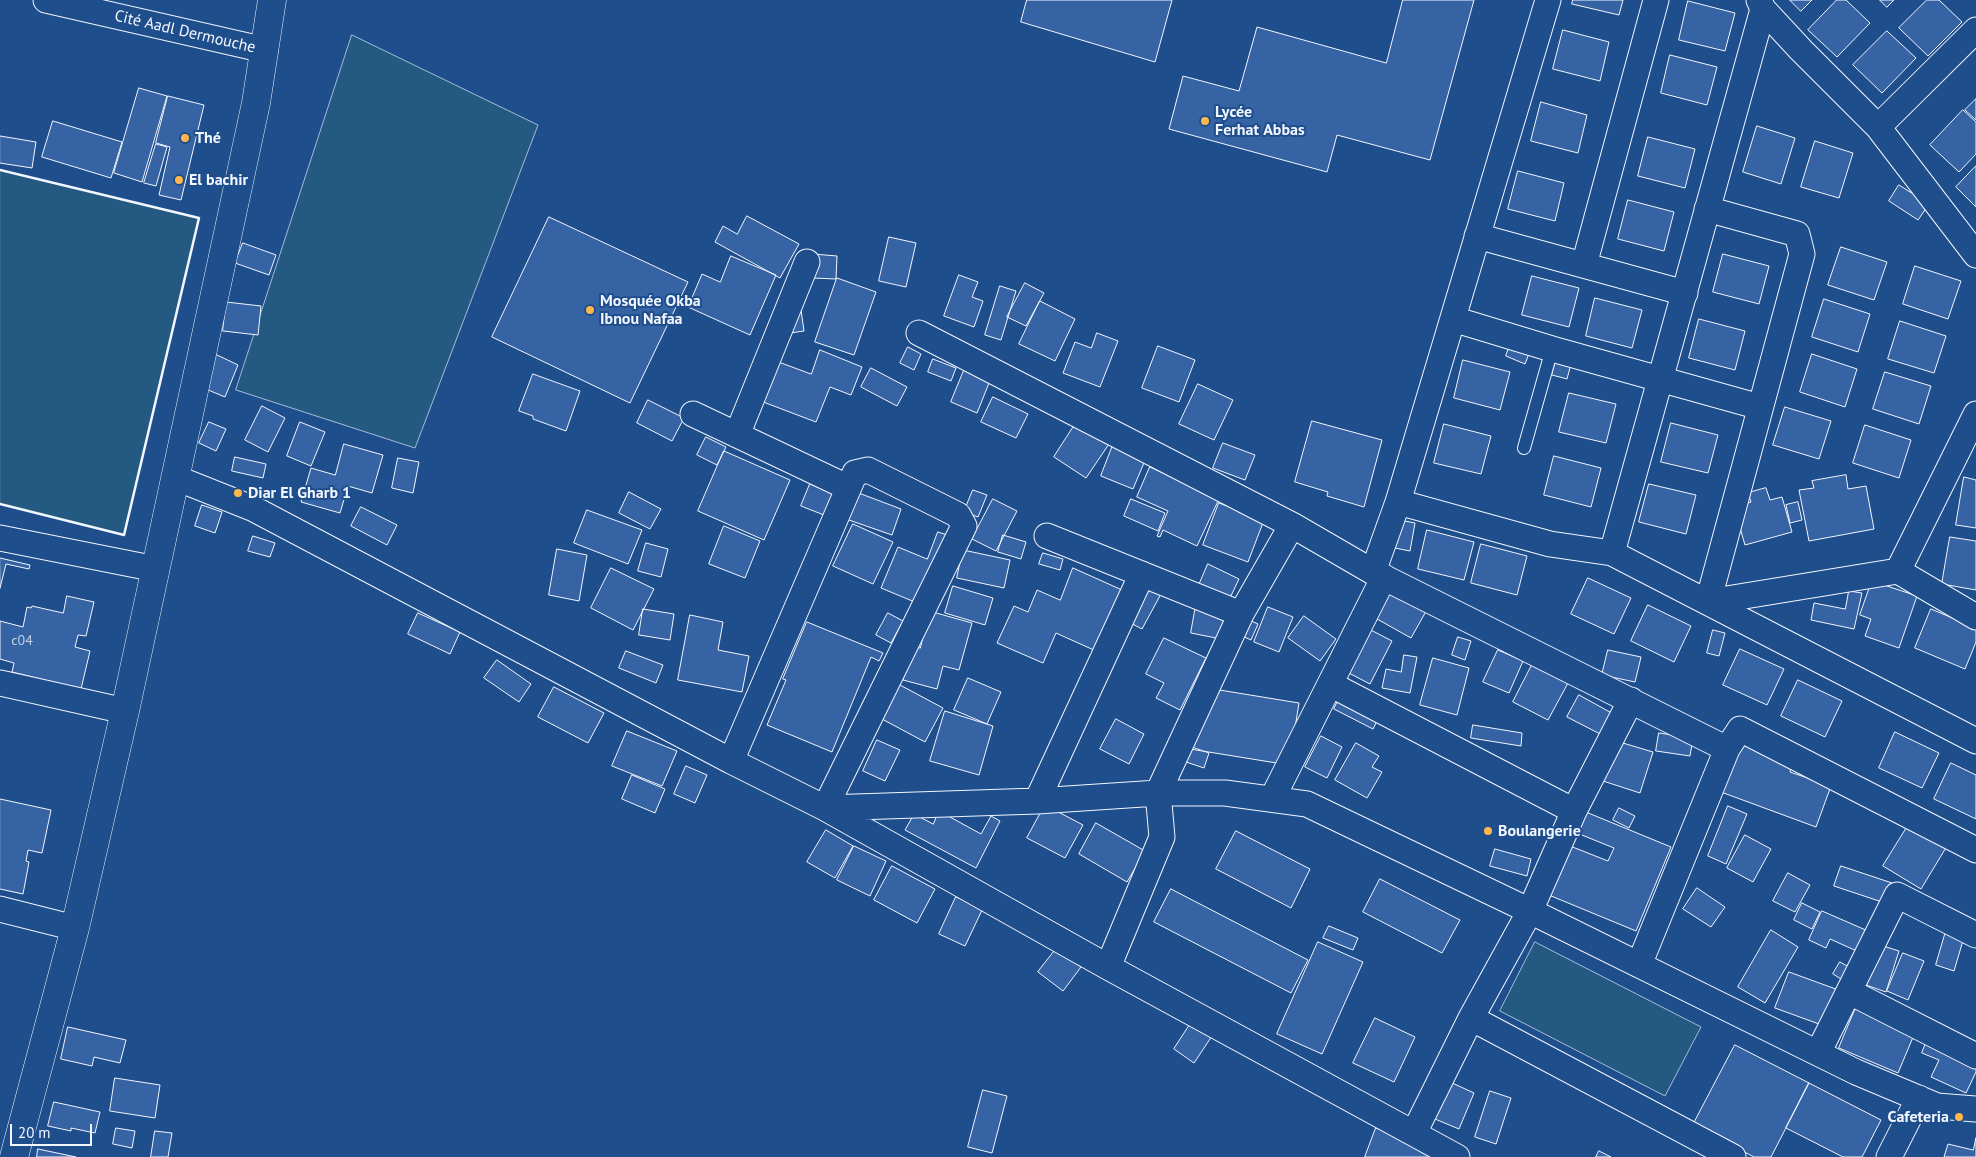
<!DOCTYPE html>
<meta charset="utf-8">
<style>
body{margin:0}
#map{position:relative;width:1976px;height:1157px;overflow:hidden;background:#1f4e8c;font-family:"PT Sans",sans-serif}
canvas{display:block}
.scale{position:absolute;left:10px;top:1124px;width:82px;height:22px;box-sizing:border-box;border:2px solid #f2f6ff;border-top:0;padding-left:6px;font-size:15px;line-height:18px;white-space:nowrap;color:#f2f6ff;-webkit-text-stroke:4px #1f4e8c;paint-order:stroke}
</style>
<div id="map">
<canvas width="1976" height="1157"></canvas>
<div class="scale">20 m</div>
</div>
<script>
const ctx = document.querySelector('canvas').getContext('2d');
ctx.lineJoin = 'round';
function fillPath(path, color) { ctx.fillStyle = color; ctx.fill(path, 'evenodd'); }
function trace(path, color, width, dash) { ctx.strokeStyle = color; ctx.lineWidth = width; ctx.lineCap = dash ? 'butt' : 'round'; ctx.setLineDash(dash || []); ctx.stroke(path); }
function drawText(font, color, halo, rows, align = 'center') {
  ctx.font = font + ' "PT Sans",sans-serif'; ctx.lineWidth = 4; ctx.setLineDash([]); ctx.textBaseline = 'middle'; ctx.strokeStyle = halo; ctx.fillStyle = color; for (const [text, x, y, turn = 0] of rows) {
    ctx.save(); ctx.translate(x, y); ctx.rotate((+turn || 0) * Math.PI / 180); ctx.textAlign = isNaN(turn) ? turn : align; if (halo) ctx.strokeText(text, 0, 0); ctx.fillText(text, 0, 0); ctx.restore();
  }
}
const green = new Path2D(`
 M352 35 538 125 415 448 236 390Z
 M0 170 199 218 124 535 0 504Z
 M1535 942 1701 1027 1665 1096 1500 1011Z`);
fillPath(green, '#245a82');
trace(green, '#a8bbd7', 1);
const building = new Path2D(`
 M1027 0H1172L1155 62 1021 22Z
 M1403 0H1474L1430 160 1337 135 1327 172 1169 129 1183 76 1239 91 1257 27 1386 63Z
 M1573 0H1623L1619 15 1572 4Z
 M1790 0H1812L1801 11Z
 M1837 0H1846L1870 23 1837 57 1808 30Z
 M1880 0H1894L1887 7Z
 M1927 0H1939L1962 22 1928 56 1899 28Z
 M1688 1 1735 13 1725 51 1679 40Z
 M1563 30 1609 42 1600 81 1553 69Z
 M1887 31 1916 58 1882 93 1853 65Z
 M1670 55 1717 67 1707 105 1661 93Z
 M139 88 167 96 142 182 114 173Z
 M168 96 204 105 181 200 159 195 170 147 156 143Z
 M1976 99V120L1965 110Z
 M1541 102 1587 115 1578 153 1531 141Z
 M1963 110 1976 122V154L1959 172 1930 145Z
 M53 121 122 142 111 178 42 157Z
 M1757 126 1795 138 1781 184 1743 172Z
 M0 136 36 142 32 168 0 163Z
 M1648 137 1695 149 1685 188 1638 176Z
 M1815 141 1853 153 1839 198 1801 187Z
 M156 144 167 147 156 186 144 183Z
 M1976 166V207L1956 187Z
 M1518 171 1564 183 1555 221 1508 209Z
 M1899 185 1929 204 1918 220 1889 201Z
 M1628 200 1674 212 1664 251 1618 239Z
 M747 216 799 244 780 278 715 242 723 226 737 234Z
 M549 217 688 282 630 403 492 337Z
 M889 237 916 243 906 287 879 281Z
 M243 243 276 255 269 275 235 263Z
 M1841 247 1887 262 1874 300 1828 285Z
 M813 254 837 256 836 279 812 278Z
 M1723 254 1769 266 1759 304 1713 292Z
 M731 256 776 275 750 335 688 307 702 274 720 282Z
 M1915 266 1961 281 1948 319 1903 304Z
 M959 275 978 282 972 297 983 301 974 327 944 316Z
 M1532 276 1579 288 1569 327 1522 315Z
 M837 278 876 292 854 355 815 342Z
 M1025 283 1044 293 1026 326 1007 317Z
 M1000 286 1016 291 1001 340 985 335Z
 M1595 298 1642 310 1632 348 1586 336Z
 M1824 299 1870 314 1858 352 1812 337Z
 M1040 301 1075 319 1055 361 1019 344Z
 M226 302 261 306 258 335 223 331Z
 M801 310 804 331 790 333 787 312Z
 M1699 319 1745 331 1735 370 1689 358Z
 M1900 321 1946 336 1934 373 1888 359Z
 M1097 333 1118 341 1100 387 1063 373 1075 342 1091 348Z
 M1512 339 1532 346 1525 364 1506 356Z
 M1158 346 1195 360 1179 402 1142 388Z
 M908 347 921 354 914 370 900 363Z
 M820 350 862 367 851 395 830 387 816 422 758 400 773 360 811 374Z
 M215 354 238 365 225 397 201 387Z
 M1812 354 1857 369 1845 407 1800 392Z
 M1557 356 1572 360 1567 379 1552 375Z
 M933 359 956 368 951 381 928 372Z
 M1463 360 1510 372 1500 410 1454 398Z
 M871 368 907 387 897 406 861 387Z
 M965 368 991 378 977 413 951 402Z
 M1885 372 1931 386 1919 424 1873 409Z
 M533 374 580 391 566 431 533 419V416L519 411Z
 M1198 384 1233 400 1214 440 1179 424Z
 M1569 393 1616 404 1606 443 1559 432Z
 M993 397 1028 414 1016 438 981 422Z
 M648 400 684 418 672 441 637 423Z
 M262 406 285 418 268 452 245 440Z
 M1785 407 1831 421 1819 459 1773 445Z
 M1312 421 1382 440 1364 507 1327 496 1328 492 1295 482Z
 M209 422 226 429 216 451 199 443Z
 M300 422 325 432 311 466 287 456Z
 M1076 423 1109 444 1086 478 1054 457Z
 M1671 423 1718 435 1708 473 1661 462Z
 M1444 424 1491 436 1481 474 1434 463Z
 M1865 425 1911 440 1899 478 1853 463Z
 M706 437 726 447 717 465 697 455Z
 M1223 443 1255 455 1245 480 1213 468Z
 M344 444 383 455 372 493 348 486 340 513 301 502 311 468 335 475Z
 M1113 445 1146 458 1133 489 1101 476Z
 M724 451 790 480 764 540 698 511Z
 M1554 456 1601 468 1591 507 1544 495Z
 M235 457 266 464 263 478 232 471Z
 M398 458 419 462 413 493 392 488Z
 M1150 467 1219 499 1197 546 1163 530 1160 537 1157 536 1168 511 1137 497Z
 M1846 475 1848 489 1866 486 1874 529 1809 541 1799 490 1814 488 1812 481Z
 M1964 477 1976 480V528L1956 525Z
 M810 484 837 495 829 517 801 506Z
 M1649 484 1696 495 1686 534 1639 522Z
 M1766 488 1770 500 1782 497 1792 532 1745 545 1734 507 1751 502 1748 493Z
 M973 490 987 495 978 517 964 512Z
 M629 492 661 509 650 529 619 513Z
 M856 492 901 509 892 535 846 519Z
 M993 499 1017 511 996 551 972 539Z
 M1131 499 1165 513 1158 531 1124 516Z
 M1798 502 1802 520 1790 523 1786 505Z
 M1219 503 1264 520 1248 562 1203 545Z
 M202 505 222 512 215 533 195 526Z
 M361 507 397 525 387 545 351 526Z
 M587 510 642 530 628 564 574 543Z
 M1400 520 1415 523 1410 551 1395 548Z
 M853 524 893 542 873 584 833 566Z
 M724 526 760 541 745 578 709 564Z
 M1427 530 1474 542 1464 580 1418 569Z
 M938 532 950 536 922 605 881 588 898 547 927 559Z
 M1003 535 1026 542 1021 559 998 552Z
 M253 536 275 543 270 557 248 551Z
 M1950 537 1976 541V590L1942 584Z
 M646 543 668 549 661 577 638 571Z
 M1481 544 1527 556 1517 595 1471 583Z
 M557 549 587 555 579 601 549 595Z
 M963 550 1010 560 1004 588 957 578Z
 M1043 553 1063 559 1060 570 1039 564Z
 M0 558 30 565 29 569 6 564 0 588Z
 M1208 564 1239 579 1229 600 1199 585Z
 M611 568 654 589 633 630 591 608Z
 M1073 568 1122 590 1096 651 1056 633 1043 663 997 643 1014 606 1028 612 1037 590 1060 600Z
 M1588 578 1631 598 1614 634 1571 614Z
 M1872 581 1917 596 1899 648 1865 636 1871 619 1860 615Z
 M1144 582 1162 592 1142 629 1123 619Z
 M1387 583 1429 606 1411 638 1370 615Z
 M953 586 993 598 985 625 945 613Z
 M1849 591 1862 593 1854 629 1811 620 1814 603 1845 609Z
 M67 596 94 602 86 636 78 635 75 647 90 651 81 689 12 672 14 663 0 659V621L23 627 27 607 31 608 32 606 63 613Z
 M1196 605 1227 611 1221 639 1191 633Z
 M1648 605 1691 626 1674 662 1631 641Z
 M1268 607 1293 617 1279 652 1254 642Z
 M643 609 674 614 670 640 639 635Z
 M1931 609 1976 628V642L1965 669 1915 648Z
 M929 611 972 623 959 670 943 666 937 689 903 680 912 646 920 648Z
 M418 613 460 632 450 654 408 634Z
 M888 613 903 621 891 643 876 635Z
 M690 615 723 622 718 650 749 656 742 692 678 680Z
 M1304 616 1336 639 1320 661 1288 638Z
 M1247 619 1258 624 1251 640 1240 635Z
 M807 622 883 653 879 661 871 657 832 752 767 725 786 680 783 679Z
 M1367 628 1392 641 1370 684 1345 671Z
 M1713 630 1725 633 1719 656 1707 653Z
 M1458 637 1471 641 1465 660 1452 655Z
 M1164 638 1206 658 1180 710 1156 698 1164 683 1146 674Z
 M1740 649 1784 669 1767 705 1723 685Z
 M1498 650 1523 661 1509 693 1483 682Z
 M1608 650 1641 657 1635 682 1602 675Z
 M626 651 663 665 656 683 619 668Z
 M1404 655 1417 657 1410 693 1382 688 1386 669 1401 672Z
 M1433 658 1469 668 1457 715 1420 705Z
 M497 660 531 684 519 702 484 678Z
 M1532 665 1568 683 1548 720 1513 702Z
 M968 678 1001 692 987 724 954 710Z
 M1798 680 1842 701 1825 737 1781 716Z
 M900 685 943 708 925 742 882 719Z
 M554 687 604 713 588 743 538 717Z
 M1201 687 1299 703 1289 765 1190 749Z
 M1579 695 1617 716 1606 737 1567 717Z
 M1340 697 1379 717 1373 729 1334 709Z
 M945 711 993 726 979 775 930 761Z
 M1116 719 1144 734 1129 764 1100 749Z
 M1473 725 1522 733 1521 746 1471 738Z
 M627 731 677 751 662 786 612 766Z
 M1895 732 1939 753 1922 788 1879 768Z
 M1659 733 1693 738 1690 756 1656 751Z
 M1321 736 1342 747 1327 778 1305 767Z
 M1740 738 1795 758 1790 772 1831 786 1816 827 1721 792Z
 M877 740 900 750 885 781 863 771Z
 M1616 741 1653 752 1640 793 1603 781Z
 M1356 743 1379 756 1372 767 1382 772 1367 798 1335 780Z
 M1192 747 1209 753 1204 768 1186 762Z
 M1951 763 1976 775V819L1934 799Z
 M686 766 707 775 695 803 674 794Z
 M632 775 665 789 655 813 622 799Z
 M0 799 51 810 42 853 28 850 26 861 29 862 23 894 0 889Z
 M1045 805 1083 825 1065 858 1027 838Z
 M1728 806 1747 814 1726 864 1708 856Z
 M1619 808 1635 816 1629 828 1613 820Z
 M1581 810 1671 847 1636 931 1544 893 1565 844 1608 861 1614 848 1572 831Z
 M939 811 981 834 991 816 1000 821 976 868 905 830 914 814 933 824Z
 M1096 823 1145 851 1127 882 1079 854Z
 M1909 824 1947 846 1921 889 1883 866Z
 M826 830 853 846 835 878 807 862Z
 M1236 831 1310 869 1291 908 1216 869Z
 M1745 835 1771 849 1753 882 1727 868Z
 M854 846 886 861 870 896 837 880Z
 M1495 849 1531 859 1527 876 1490 866Z
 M892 866 935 889 917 923 874 900Z
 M1841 866 1892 883 1885 903 1834 886Z
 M1788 873 1810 885 1795 912 1773 901Z
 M1380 879 1460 920 1442 953 1363 912Z
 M1697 888 1725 907 1711 927 1683 909Z
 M1171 889 1308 960 1291 993 1154 922Z
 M956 897 983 908 965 946 939 934Z
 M1802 903 1820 912 1812 929 1794 920Z
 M1822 911 1868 931 1859 952 1830 939 1826 948 1809 940Z
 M1329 926 1358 938 1353 950 1323 938Z
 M1771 930 1798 947 1765 1003 1738 987Z
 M1946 931 1964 937 1954 971 1936 965Z
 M1318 942 1363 962 1322 1054 1277 1034Z
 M1877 944 1899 951 1886 992 1863 984Z
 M1056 949 1081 967 1063 991 1038 972Z
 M1903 953 1924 961 1908 1000 1887 991Z
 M1840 962 1854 970 1846 982 1833 974Z
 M1789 972 1844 992 1830 1028 1775 1008Z
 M1857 1005 1916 1030 1898 1073 1839 1048Z
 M1375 1018 1415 1037 1394 1082 1353 1063Z
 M1191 1023 1212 1036 1194 1063 1174 1049Z
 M68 1027 126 1040 120 1063 94 1057 92 1066 61 1059Z
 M1926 1043 1976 1066V1072L1966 1093 1931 1077 1939 1060 1922 1053Z
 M1735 1045 1809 1083 1771 1157H1754L1693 1125Z
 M115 1078 160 1085 155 1118 110 1111Z
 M1450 1082 1474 1093 1459 1129 1435 1119Z
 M1809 1083 1881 1120 1862 1157H1843L1786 1128Z
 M983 1090 1007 1096 992 1153 968 1147Z
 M1490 1091 1511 1098 1496 1144 1475 1137Z
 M54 1102 100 1112 95 1133 71 1128V1131L48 1126Z
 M116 1128 135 1131 132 1148 113 1144Z
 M1376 1128 1434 1150 1431 1157H1365Z
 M155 1131 172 1133 168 1157H151Z
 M1976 1138V1157H1944L1948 1144 1973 1150Z
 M38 1149 76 1157H37Z
 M1599 1151 1611 1157H1596Z`);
fillPath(building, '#3563a3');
trace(building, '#f2f6ff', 1);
const service = new Path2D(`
 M1524 448 1552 349`);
const minor = new Path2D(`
 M46 0 265 50
 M1759 0 1763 9 1801 50 1878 127 1976 255
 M1878 127 1976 30
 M1707 209 1797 234 1802 254 1708 602 1898 571 1976 414
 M1477 236 1685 293
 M1584 265 1656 0
 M1453 319 1552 349 1760 407
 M919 333 1292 525 1373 572 1727 749
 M693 414 847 487
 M737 435 807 262
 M176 478 254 509 731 761 825 808 1037 801 1158 793H1225L1307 804 1530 911 1856 1072 1937 1106 1976 1109
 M1398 502 1550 544 1612 553 1976 741
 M1047 536 1241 614 1292 525
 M0 538 156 569
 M1612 553 1763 9
 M1898 571 1976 617
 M1373 572 1398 502 1548 0
 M0 683 125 711
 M1330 684 1574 811
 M731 761 855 473 868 470 958 515 964 526 825 808 1108 967 1457 1157
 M1272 799 1384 577
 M1037 801 1142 574
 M0 909 75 928
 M1639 965 1727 749 1740 729 1976 850
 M1108 967 1162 837 1158 793 1241 614
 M1850 992 1976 1056
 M1471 1018 1733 1157
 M1818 1053 1897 895 1976 935
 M1414 1133 1471 1018 1530 911 1574 811 1631 700
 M1889 1157 1919 1098`);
const secondary = new Path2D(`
 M14 1157 75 928 125 711 256 103 272 0`);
trace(service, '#f2f6ff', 14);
trace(minor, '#f2f6ff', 27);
trace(secondary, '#f2f6ff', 29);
trace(service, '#1f4e8c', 12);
trace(minor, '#1f4e8c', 25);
trace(secondary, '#1f4e8c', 28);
trace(new Path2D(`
 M0 170 199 218 124 535 0 504`), '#f2f6ff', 2.5);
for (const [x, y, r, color] of [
 [1205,121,5,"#ffb74d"],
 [185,138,5,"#ffb74d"],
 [179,180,5,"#ffb74d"],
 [590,310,5,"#ffb74d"],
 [238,493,5,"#ffb74d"],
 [1488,831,5,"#ffb74d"],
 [1959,1117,5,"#ffb74d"]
]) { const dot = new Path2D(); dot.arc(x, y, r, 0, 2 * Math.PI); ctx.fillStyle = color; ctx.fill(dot); trace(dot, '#1f4e8c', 2); }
drawText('14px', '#c3d1e8', null, [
 ["c04",22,641]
]);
drawText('16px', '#f2f6ff', '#1f4e8c', [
 ["Cité Aadl Dermouche",185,32,13]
]);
drawText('bold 16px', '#f2f6ff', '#1f4e8c', [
 ["Lycée",1215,112],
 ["Ferhat Abbas",1215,130],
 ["Thé",195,138],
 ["El bachir",189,180],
 ["Mosquée Okba",600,301],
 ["Ibnou Nafaa",600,319],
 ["Diar El Gharb 1",248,493],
 ["Boulangerie",1498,831],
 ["Cafeteria",1949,1117,"right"]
], 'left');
</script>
